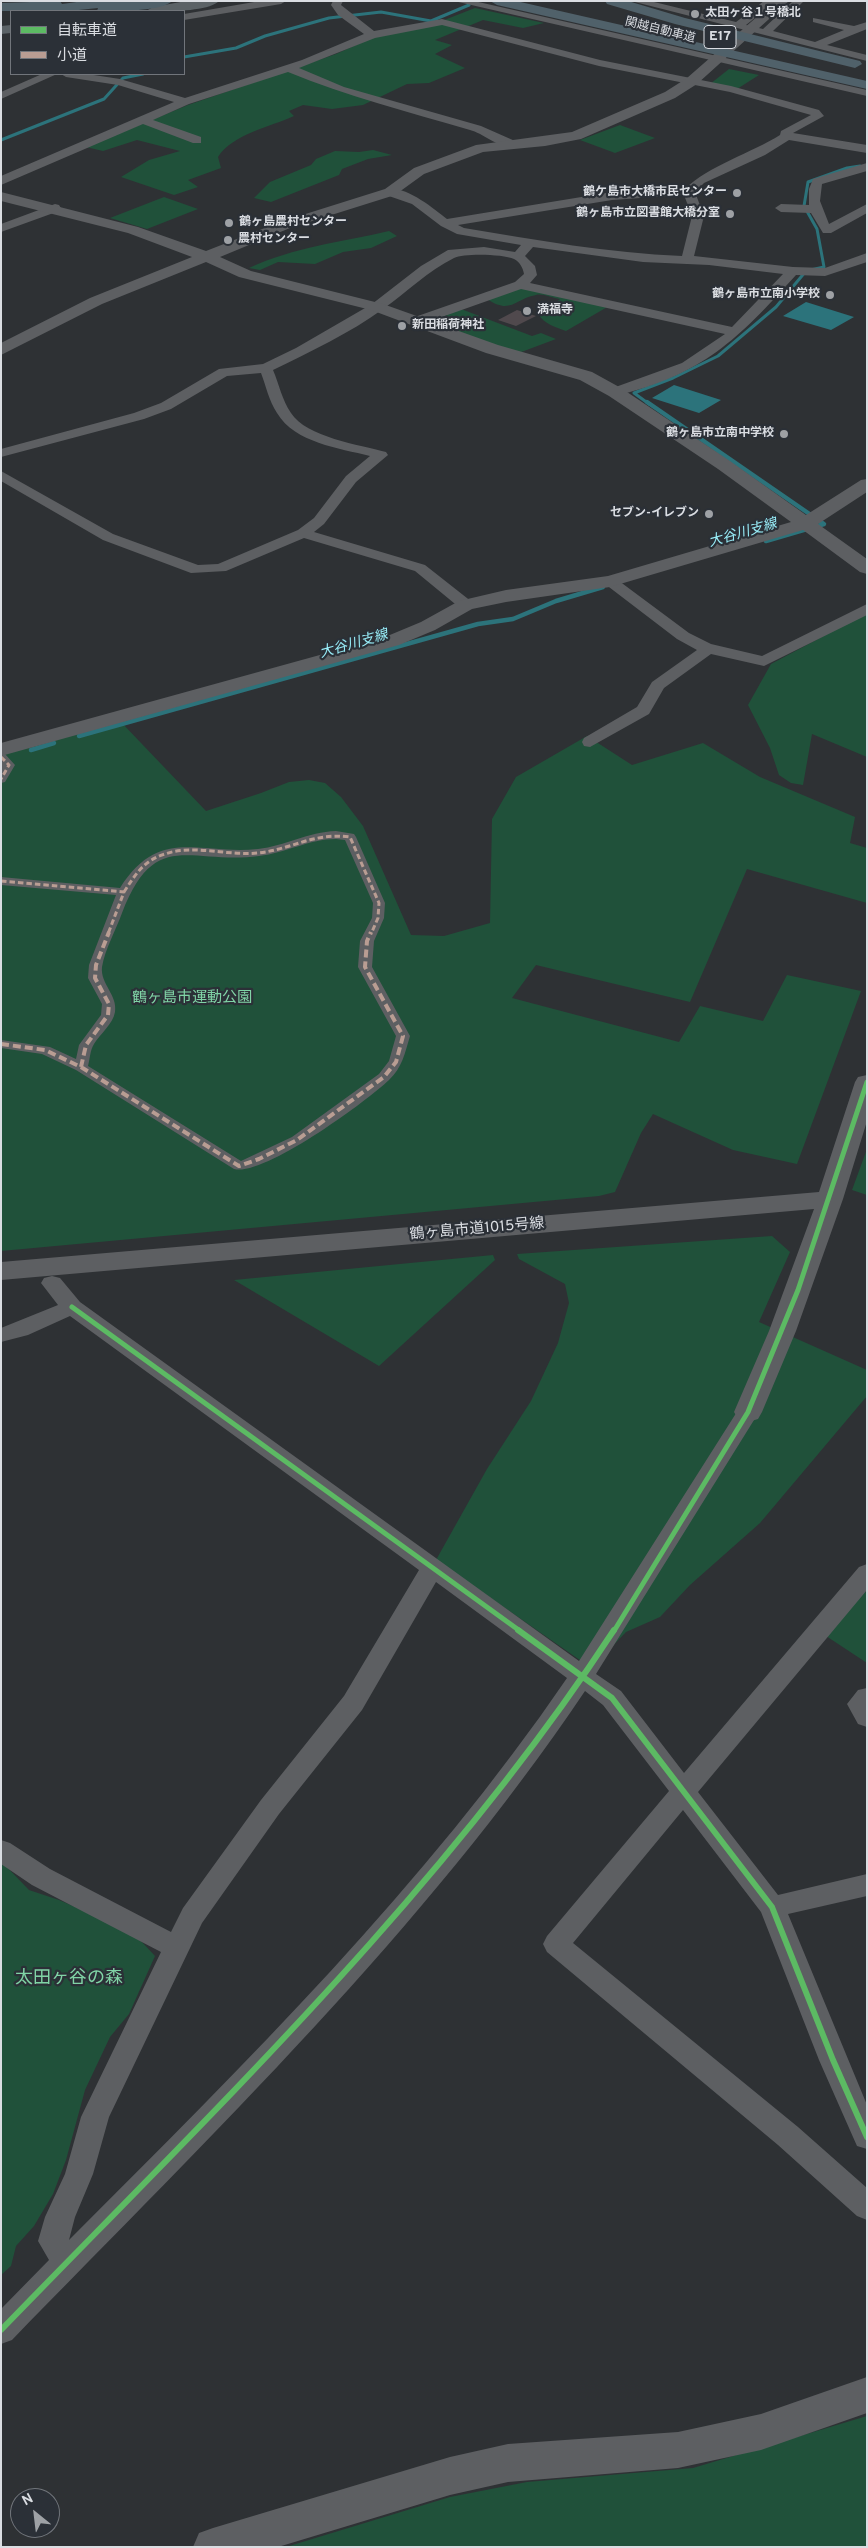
<!DOCTYPE html>
<meta charset="utf-8">
<style>
body{margin:0}
#map{position:relative;width:868px;height:2548px;overflow:hidden;background:#2e3134;font-family:Overpass,"Noto Sans JP",sans-serif}
canvas{display:block}
.frame{position:absolute;inset:0;border:2px solid #dadde2;pointer-events:none}
.legend{position:absolute;left:10px;top:10px;width:175px;height:65px;box-sizing:border-box;background:#2b3037;border:1px solid #71757b;margin:0;padding:6px 9px;list-style:none;font-size:15px;color:#dadde2}
.legend li{display:flex;align-items:center;gap:10px;height:25px}
.legend b{width:25px;border:1px solid #71757b}
.north{position:absolute;left:10px;top:2488px;width:50px;height:50px;box-sizing:border-box;background:#2b3037;border:1px solid #71757b;border-radius:50%;rotate:331deg;font-size:14px;font-weight:700;line-height:20px;text-align:center;color:#dadde2}
.north::after{content:'';display:block;margin:auto;width:18px;height:22px;background:#9ea1a5;clip-path:polygon(50% 0,100% 100%,50% 72%,0 100%)}
</style>
<div id="map">
<canvas width="868" height="2548"></canvas>
<div class="frame"></div>
<ul class="legend">
<li><b style="height:6px;background:#5cba63"></b>自転車道</li>
<li><b style="height:6px;background:#b99d93"></b>小道</li>
</ul>
<div class="north">N</div>
</div>
<script>
const ctx = document.querySelector('canvas').getContext('2d');
ctx.lineJoin = 'round';
function fillPath(path, color) { ctx.fillStyle = color; ctx.fill(path, 'evenodd'); }
function trace(path, color, width, dash) { ctx.strokeStyle = color; ctx.lineWidth = width; ctx.lineCap = dash ? 'butt' : 'round'; ctx.setLineDash(dash || []); ctx.stroke(path); }
function drawText(font, color, halo, rows, align = 'center') {
  ctx.font = font + ' Overpass,"Noto Sans JP",sans-serif'; ctx.lineWidth = 4.5; ctx.setLineDash([]); ctx.textBaseline = 'middle'; ctx.strokeStyle = halo; ctx.fillStyle = color; for (const [text, x, y, turn = 0] of rows) {
    ctx.save(); ctx.translate(x, y); ctx.rotate((+turn || 0) * Math.PI / 180); ctx.textAlign = isNaN(turn) ? turn : align; if (halo) ctx.strokeText(text, 0, 0); ctx.fillText(text, 0, 0); ctx.restore();
  }
}
fillPath(new Path2D(`
 M475 8 544 23 523 28 483 20 435 40 452 45 435 54 465 68 429 83 407 84 363 105 332 109 303 105 289 111 294 116C270 127 233 134 218 157L221 168 188 180 198 187 174 195 121 177 149 160 180 151 137 140 103 151 86 147 188 105 336 54 376 36 429 26Z
 M729 69 759 75 737 89 710 84Z
 M620 125 655 138 615 153 580 140Z
 M373 150 392 155 368 159 342 169 339 175 271 202 254 198 270 182 311 165 316 159 335 151 359 152Z
 M164 197 198 209 147 229 110 218Z
 M389 231 397 236 371 248 343 252 315 264 278 262 260 270 249 268C294 247 342 242 389 231Z
 M522 287 609 306 566 331C557 328 543 323 539 315L560 299C553 298 542 293 536 295 514 299 511 315 487 299Z
 M461 309 532 336 541 333 556 339 516 354 429 320Z
 M867 613V757L812 734 803 785 791 783 779 775 770 748 748 705 771 664Z
 M120 721 206 811 261 793 289 782 309 780 325 783 341 797 363 826 411 935 444 936 490 923 492 819 516 777 587 736 632 765 703 743 760 777 855 817 850 843 867 848V903L747 869 690 1002 536 965 512 998 679 1042 700 1006 763 1021 787 975 861 991 797 1164 733 1150 653 1114 641 1133 615 1192 599 1196 1 1251V753Z
 M867 1149V1195L852 1190Z
 M772 1236 790 1252 759 1322 867 1370V1396L760 1523 690 1585 660 1617 626 1632 607 1652 587 1665 436 1560 487 1469 531 1401 558 1343 569 1303 565 1284 519 1259 517 1254Z
 M493 1255 495 1260 379 1366 234 1280Z
 M860 1589 867 1593V1663L823 1634Z
 M1 1861 29 1890 59 1900 108 1921 141 1941 155 1956 129 2014 110 2037 85 2090 66 2160 53 2194 34 2226 16 2246 11 2266 1 2275Z
 M867 2416V2547H286L450 2497 527 2482 693 2468Z`), '#20513a');
fillPath(new Path2D(`
 M806 302 854 317 831 330 783 316Z
 M674 385 721 400 699 413 652 398Z`), '#2c737b');
trace(new Path2D(`
 M184 57 236 48 265 36 329 18 381 12 431 21 469 5
 M1 140 104 99 123 78 143 74
 M649 404 634 393 673 378 718 356 776 307 806 271 824 267 817 229 804 206 808 182 847 168 860 166`), '#2c737b', 3);
trace(new Path2D(`
 M647 402 824 524 766 541
 M79 736 478 624 513 619 556 601 603 587
 M31 750 54 743`), '#2c737b', 4.5);
fillPath(new Path2D(`
 M517 310 536 316 516 326 498 320Z`), '#50494d');
fillPath(new Path2D(`
 M1 753 5 754 15 765 5 782 1 783Z
 M336 831 354 834 356 837 385 903 384 918 374 941 372 967 410 1036C405 1053 402 1068 389 1080 366 1102 263 1177 234 1169L76 1070 42 1054 1 1048V1040L50 1047 76 1059 79 1045 101 1015 102 1004 88 978 89 965 116 895 1 885V877L120 888C159 826 199 855 258 849 285 846 308 832 336 831ZM336 839 345 840 373 903 372 918 360 941 358 967 396 1036 389 1061 379 1074 292 1137 241 1161 88 1066C90 1059 90 1050 94 1044 100 1034 113 1024 115 1012 118 995 100 984 102 967 105 949 116 930 122 913 155 827 190 865 259 856 286 853 309 839 336 839Z`), '#5d5f62');
fillPath(new Path2D(`
 M260 1H286L281 4 184 20V14Z
 M333 1H343L341 5 374 31 442 19 600 60 731 86 819 110 824 116 793 133 867 145V153L789 140 765 155 704 183 695 192 704 216 694 256 793 267 825 268 867 253V262L825 276 796 275C737 340 704 374 615 396L608 392 610 389 682 363 725 334 521 289 422 324H412L410 321 412 318 515 282 524 274C523 268 520 262 514 259 503 254 464 253 454 258 428 271 407 292 383 309 350 333 310 352 273 370 279 384 282 400 291 413 306 437 360 445 386 452L388 455 356 482 324 524 314 532 425 565 472 602 474 605 472 608H460L415 571 304 538 226 571 191 573 103 540 1 481V471L113 534 198 565 218 564 298 530 314 518 346 476 370 456C339 448 295 443 277 413 269 401 266 386 261 373L227 376 171 409 144 419 1 457V449L134 413 161 403 219 369 263 364 296 348 372 304 421 266 448 250 484 247 515 252 521 245 457 234 441 226 412 204 386 195 384 192 386 189C405 185 433 208 447 219L612 192 686 188C707 167 753 152 780 135L781 131 811 115 730 92 599 66 442 25 375 38 299 68 344 87 481 126 515 141V147C501 150 483 133 470 130 408 112 347 96 288 72L189 104 153 120 201 137V143H193L143 124 1 185V176L174 102 118 85 66 77 61 74H87L120 79 185 98 302 60 364 34 338 15 331 5ZM684 195 692 216 682 256C609 253 536 240 464 228L458 225 612 200ZM533 247 643 262 709 265 783 274 732 327 530 283 537 275 535 266 525 256Z
 M454 1H474L867 90V96Z
 M631 1H650L736 22 764 1H776L746 25 763 29 793 1H804L773 31 815 42 844 30 813 22V18L854 26 867 22V29L827 45 867 55V61Z
 M42 74H57L1 99V92Z
 M867 163V171L822 184 820 201 829 224 867 204V213L831 233H823L811 213 781 212 775 208 781 204 809 205V189L813 179Z
 M55 204 59 205 61 208 59 211 1 232V224Z
 M610 576 615 578 689 633 711 644 762 656 867 604V615L764 666 711 654 664 688 649 714 590 747 584 746 582 742 584 738 637 707 652 682 697 650 677 639 605 584 602 581Z
 M52 1276 60 1278 80 1302 579 1661 740 1407 748 1404 756 1407 759 1412 596 1674 621 1691 684 1773 859 1567 867 1564V1590L698 1792 778 1895 867 1874V1896L788 1914 867 2105V2149L857 2146 853 2137 819 2060 761 1912 683 1810 573 1943 798 2127 867 2188V2220L857 2216 778 2145 547 1952 543 1944 547 1936 669 1791 603 1705 585 1691C423 1932 213 2133 12 2340L1 2344V2309L49 2260 38 2241 45 2217 65 2174 81 2117 161 1952 32 1885 1 1864V1840L10 1843 50 1869 171 1932 183 1908 261 1800 344 1696 419 1570 70 1316 28 1335 1 1342V1328L58 1305 41 1283 44 1278ZM436 1582 567 1678C425 1886 246 2063 69 2240L75 2217 93 2174 109 2117 202 1923 279 1814 362 1710Z
 M867 1688V1727L858 1724 847 1704 858 1690Z`), '#5d5f62');
fillPath(new Path2D(`
 M775 1H789L697 84 675 98 581 139 545 146 483 152 424 174 395 195 290 228 220 257 251 271 383 304 498 345 592 372 621 388 730 461 806 515 861 480 867 479V492L818 524 867 559V574L860 572 803 530 610 587 506 602 472 609 435 630 399 645 1 756V743L385 637 421 622 459 601 506 590 608 576 791 522 718 469 609 396 580 380 486 353 371 310 239 277 206 262 102 304 1 355V343L90 298 192 257 128 233 1 201V192L138 227 206 251 280 222 385 189 414 168 476 145 572 132 665 92 687 78Z
 M867 1075V1121L843 1199 796 1331 762 1412 758 1419 748 1422 738 1419 734 1412 769 1331 814 1209 1 1280V1262L819 1192 855 1082 858 1077Z
 M867 2377V2413L761 2450 678 2468 508 2482 450 2495 278 2547H193L199 2533 213 2528 450 2457 508 2444 678 2432 761 2414Z`), '#5d5f62');
fillPath(new Path2D(`
 M186 1H219C209 12 161 12 146 11L153 7Z
 M11 25V33L1 34V26Z`), '#5b6266');
fillPath(new Path2D(`
 M60 1 62 4 84 1H172C162 12 112 11 97 11L98 8 69 11H1V3Z
 M490 1H516L867 81V89L497 5Z
 M605 1H628L685 18 860 61 862 64 855 68 675 24 607 4Z`), '#50616a');
trace(new Path2D(`
 M1 757 9 765 1 779
 M1 881 124 892 108 934
 M124 892C135 875 144 860 165 854 193 844 227 856 257 853 291 850 313 832 350 837L379 903 378 918 371 934`), '#b99d93', 3, [5.5, 3]);
trace(new Path2D(`
 M1 1044 45 1050 81 1067 86 1045 108 1015 109 1004 95 978 96 965 109 932
 M81 1067 239 1166 259 1159 297 1140 384 1077 396 1062 403 1036 365 967 367 941 371 932`), '#b99d93', 4, [8, 4]);
trace(new Path2D(`
 M72 1307 520 1631
 M614 1631 748 1412 798 1290 867 1082`), '#5cba63', 5);
trace(new Path2D(`
 M518 1630 612 1698 772 1907 833 2060 867 2137
 M1 2330C217 2107 443 1891 614 1630`), '#5cba63', 6);
for (const [x, y, r, color] of [
 [695,14,5,"#9ea1a5"],
 [737,193,5,"#9ea1a5"],
 [730,214,5,"#9ea1a5"],
 [229,223,5,"#9ea1a5"],
 [228,240,5,"#9ea1a5"],
 [830,295,5,"#9ea1a5"],
 [527,311,5,"#9ea1a5"],
 [402,326,5,"#9ea1a5"],
 [784,434,5,"#9ea1a5"],
 [709,514,5,"#9ea1a5"]
]) { const dot = new Path2D(); dot.arc(x, y, r, 0, 2 * Math.PI); ctx.fillStyle = color; ctx.fill(dot); trace(dot, '#2b3037', 2); }
drawText('bold 12px', '#dadde2', '#2b3037', [
 ["太田ヶ谷１号橋北",705,14],
 ["鶴ケ島市大橋市民センター",727,193,"right"],
 ["鶴ヶ島市立図書館大橋分室",720,214,"right"],
 ["鶴ヶ島農村センター",239,223],
 ["農村センター",238,240],
 ["鶴ヶ島市立南小学校",820,295,"right"],
 ["満福寺",537,311],
 ["新田稲荷神社",412,326],
 ["鶴ヶ島市立南中学校",774,434,"right"],
 ["セブン-イレブン",699,514,"right"]
], 'left');
drawText('12px', '#dadde2', '#2b3037', [
 ["関越自動車道",660,31,14]
]);
for (const [x, y, w] of [
 [720,37,32]
]) { const box = new Path2D(); box.roundRect(x - w / 2, y - 11.5, w, 23, 4); ctx.fillStyle = '#2b3037'; ctx.fill(box); trace(box, '#dadde2', 1); }
drawText('bold 14px', '#dadde2', null, [
 ["E17",720,37]
]);
drawText('italic 14px', '#98edf8', '#2b3037', [
 ["大谷川支線",743,534,-16],
 ["大谷川支線",354,645,-16]
]);
drawText('15px', '#80d4a6', '#2b3037', [
 ["鶴ヶ島市運動公園",192,999]
]);
drawText('15px', '#dadde2', '#2b3037', [
 ["鶴ヶ島市道1015号線",477,1230,-5]
]);
drawText('18px', '#80d4a6', '#2b3037', [
 ["太田ヶ谷の森",69,1979]
]);
</script>
